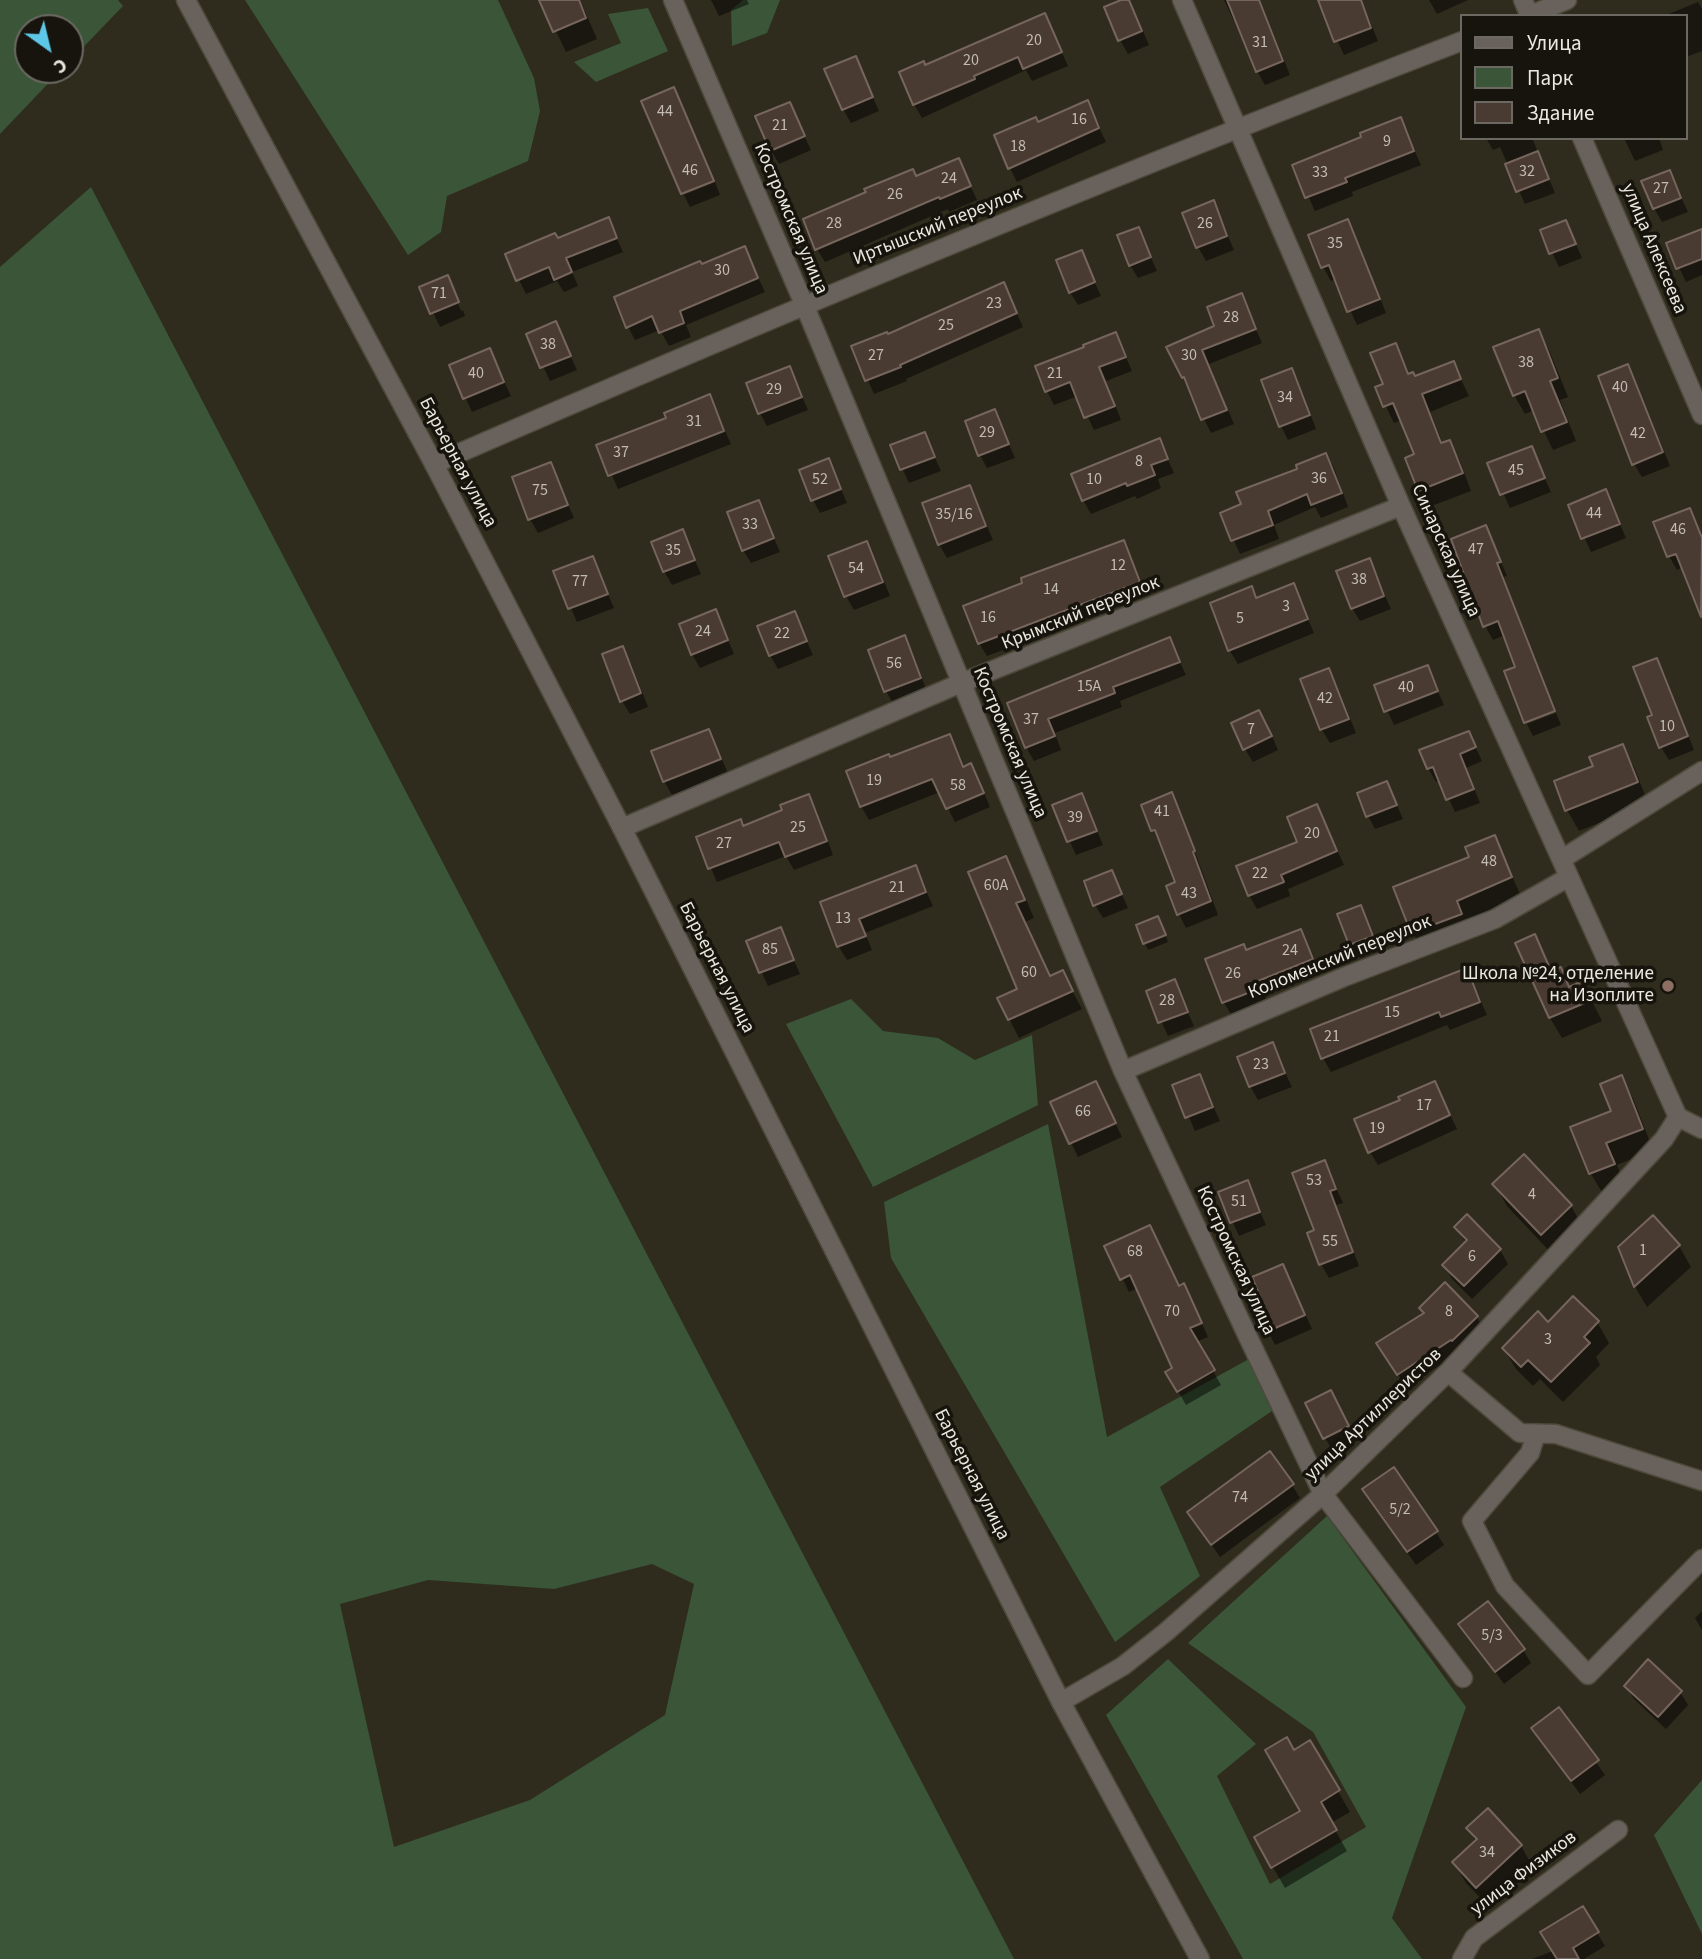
<!DOCTYPE html>
<meta charset="utf-8">
<style>
body{margin:0}
#map{position:relative;width:1702px;height:1959px;overflow:hidden;background:#2f2c1d;font-family:"Source Sans 3",sans-serif}
canvas{display:block}
.legend{position:absolute;left:1460px;top:14px;width:228px;height:126px;box-sizing:border-box;background:#16140d;border:2px solid #6b6961;margin:0;padding:9px 12px;list-style:none;font-size:21px;color:#ebe8df}
.legend li{display:flex;align-items:center;gap:14px;height:35px}
.legend b{width:35px;border:2px solid #6b6961}
.north{position:absolute;left:14px;top:14px;width:70px;height:70px;box-sizing:border-box;background:#16140d;border:2px solid #6b6961;border-radius:50%;rotate:146deg;font-size:19px;font-weight:700;line-height:28px;text-align:center;color:#ebe8df}
.north::after{content:'';display:block;margin:auto;width:24px;height:32px;background:#5dc7e8;clip-path:polygon(50% 0,100% 100%,50% 72%,0 100%)}
</style>
<div id="map">
<canvas width="1702" height="1959"></canvas>
<ul class="legend">
<li><b style="height:9px;background:#68615c"></b>Улица</li>
<li><b style="height:19px;background:#3b5538"></b>Парк</li>
<li><b style="height:19px;background:#493a32"></b>Здание</li>
</ul>
<div class="north">С</div>
</div>
<script>
const ctx = document.querySelector('canvas').getContext('2d');
ctx.lineJoin = 'round';
function fillPath(path, color) { ctx.fillStyle = color; ctx.fill(path, 'evenodd'); }
function trace(path, color, width, dash) { ctx.strokeStyle = color; ctx.lineWidth = width; ctx.lineCap = dash ? 'butt' : 'round'; ctx.setLineDash(dash || []); ctx.stroke(path); }
function drawText(font, color, halo, rows, align = 'center') {
  ctx.font = font + ' "Source Sans 3",sans-serif'; ctx.lineWidth = 7; ctx.setLineDash([]); ctx.textBaseline = 'middle'; ctx.strokeStyle = halo; ctx.fillStyle = color; for (const [text, x, y, turn = 0] of rows) {
    ctx.save(); ctx.translate(x, y); ctx.rotate((+turn || 0) * Math.PI / 180); ctx.textAlign = isNaN(turn) ? turn : align; if (halo) ctx.strokeText(text, 0, 0); ctx.fillText(text, 0, 0); ctx.restore();
  }
}
fillPath(new Path2D(`
 M0 0H118L123 6 70 61V28H28V70H61L0 134Z
 M245 0H498L534 78 540 111 528 161 447 196 441 232 408 255Z
 M743 0H780L767 33 732 46 731 10Z
 M648 8 668 51 596 82 574 62 621 43 608 14Z
 M91 187 1014 1959H0V267ZM652 1564 694 1584 665 1715 530 1800 394 1847 340 1604 428 1580 554 1589Z
 M851 999 883 1031 938 1038 975 1060 1032 1035 1038 1105 873 1187 786 1024Z
 M1048 1124 1107 1437 1249 1359 1272 1411 1160 1487 1200 1576 1115 1642 891 1258 884 1202Z
 M1327 1516 1466 1707 1392 1918 1422 1959H1243L1106 1715 1168 1659 1256 1744 1217 1776 1270 1884 1366 1827 1313 1732 1188 1643Z
 M1702 1780V1934L1654 1835Z`), '#3b5538');
fillPath(new Path2D(`
 M541 0H580L597 39 566 52Z
 M711 0H747L749 4 719 16Z
 M1126 0 1135 13 1149 45 1128 54 1120 40Z
 M1224 0H1260L1290 75 1265 85 1257 71 1237 20 1234 21Z
 M1319 0H1361L1378 41 1344 55Z
 M1468 0 1437 14 1429 0Z
 M1698 2 1702 9V51L1686 57V16H1664Z
 M1045 15 1068 66 1032 81 1026 70 922 118 914 104 925 67Z
 M855 58 879 111 851 123 843 109Z
 M1087 102 1106 142 1017 182 1010 168 1038 123Z
 M789 104 811 150 779 164 771 150Z
 M1400 119 1421 165 1352 192 1353 196 1315 211 1294 166 1364 138Z
 M1486 138H1532L1555 193 1525 204 1500 147 1493 150Z
 M1624 138H1659L1663 150 1635 161Z
 M958 160 977 200 949 212 948 209 825 262 817 249 916 178Z
 M1669 172 1688 212 1662 222 1654 208Z
 M715 182 720 195 690 207 684 195Z
 M1213 203 1234 250 1206 261 1198 247Z
 M608 219 623 252 572 272 578 286 564 292 557 281 526 294 507 255 557 240Z
 M1347 221 1355 235 1386 313 1357 325 1336 279 1331 281 1323 267 1311 236Z
 M1566 222 1582 258 1559 267 1542 231Z
 M1138 229 1157 271 1138 278 1130 265Z
 M1702 230V275L1686 282 1668 244Z
 M744 248 765 292 686 325 691 337 669 346 660 330 635 340 628 327 701 266Z
 M1081 253 1101 296 1078 305 1070 292Z
 M447 277 454 289H452L461 311 463 310 465 316 440 327 421 288Z
 M1003 284 1023 327 906 379 907 381 874 394 853 347 887 336Z
 M1241 296 1262 343 1209 364 1234 424 1211 433 1169 348 1216 327Z
 M555 323 577 370 550 381 528 335Z
 M1538 331 1549 350 1568 397 1560 400 1576 441 1553 450 1534 410 1525 414 1514 395Z
 M1116 334 1132 371 1106 381 1121 420 1094 430 1078 396 1054 405 1047 391Z
 M1395 345 1410 375 1415 378 1453 363 1469 396 1430 412 1443 444 1449 442 1459 459 1471 491 1429 507 1419 490 1416 455 1402 420 1394 423 1377 388 1385 385Z
 M489 350 511 396 472 412 451 366Z
 M1627 366 1635 380 1670 466 1642 477 1634 464Z
 M789 368 808 410 767 426 760 413Z
 M1291 371 1299 384 1316 429 1288 440 1281 426Z
 M709 397 731 444 618 489 599 446 668 419Z
 M994 411 1015 458 987 468 980 455Z
 M924 434 941 471 909 483 892 446Z
 M1159 440 1174 473 1158 479 1161 488 1137 499 1135 496 1091 514 1083 500Z
 M1531 448 1551 492 1510 508 1490 464Z
 M1326 455 1334 468 1348 507 1321 518 1315 507 1274 525 1279 539 1240 554 1222 514 1243 505Z
 M828 460 847 503 820 513 813 500Z
 M550 464 574 518 538 533 530 519Z
 M970 487 993 540 947 558 939 544Z
 M1606 491 1626 538 1591 552 1570 506Z
 M758 502 780 552 751 563 743 550Z
 M1689 510 1702 536V616L1683 567 1677 570 1669 556Z
 M1486 527 1507 576 1503 577 1555 709 1525 721 1517 668 1505 635 1493 640 1485 626Z
 M682 531 701 574 672 585 664 571Z
 M1123 542 1146 596 987 656 979 643Z
 M867 543 874 557 890 596 854 610 846 596 831 557Z
 M592 558 614 608 577 622 555 572Z
 M1369 560 1391 609 1360 621 1352 608Z
 M1293 585 1314 633 1238 664 1230 651 1212 604 1251 589 1257 599Z
 M715 611 734 654 700 668 692 654Z
 M794 614 813 655 778 669 770 655Z
 M904 638 912 651 927 692 894 705 886 691 870 651Z
 M1169 639 1186 675 1120 701 1122 707 1055 733 1061 750 1034 761 1026 747 1009 704Z
 M622 648 630 661 648 707 630 714 622 701Z
 M1656 660 1664 673 1694 750 1669 760 1661 747 1654 716Z
 M1427 667 1444 705 1394 725 1376 686Z
 M1329 670 1336 683 1356 733 1330 743 1322 730 1303 680Z
 M1556 713 1561 725 1533 736 1527 724Z
 M1267 725 1278 750 1253 762 1245 749Z
 M709 731 728 773 672 795 664 781Z
 M1469 733 1482 761 1466 768 1480 803 1455 812 1440 780 1436 782 1428 768Z
 M949 736 964 768 978 779 990 807 955 822 940 792 869 820 861 806 890 759Z
 M1622 746 1634 767 1648 803 1579 831 1567 810 1595 767Z
 M1387 783 1403 819 1375 829 1368 816Z
 M1082 795 1103 845 1076 855 1054 806Z
 M1171 795 1179 808 1218 915 1186 928 1179 914 1177 883 1143 805Z
 M808 796 816 809 833 855 794 870 786 856 717 882 698 838 743 828 784 811Z
 M1317 807 1344 865 1288 889 1290 896 1257 909 1249 895 1300 843Z
 M1494 837 1521 896 1466 920 1471 932 1423 951 1413 933 1396 888 1472 858Z
 M1005 858 1016 876 1034 918 1025 922 1051 978 1062 972 1082 1009 1019 1038 999 999 1019 990Z
 M915 867 933 906 865 933 872 950 847 960 839 947 822 903Z
 M1112 872 1128 908 1103 918 1095 905Z
 M1360 907 1379 949 1359 957 1351 944Z
 M1161 924 1168 942 1148 950 1138 926Z
 M780 929 800 974 768 986 748 942Z
 M1300 931 1319 973 1265 995 1267 1002 1232 1016 1224 1003 1207 960 1246 952Z
 M1534 936 1553 973 1560 969 1571 988 1583 983 1602 1021 1562 1038 1550 1018 1517 944Z
 M1467 971 1487 1015 1450 1030 1447 1025 1331 1072 1323 1058Z
 M1174 982 1194 1026 1168 1036 1148 992Z
 M1272 1045 1292 1087 1258 1100 1250 1086Z
 M1199 1076 1220 1121 1195 1131 1175 1086Z
 M1621 1078 1633 1098 1653 1150 1617 1165 1625 1185 1603 1194 1591 1174 1572 1128 1613 1112Z
 M1096 1083 1122 1137 1078 1157 1052 1103Z
 M1435 1083 1457 1129 1378 1165 1370 1152 1402 1101Z
 M1324 1162 1343 1203 1336 1205 1359 1266 1329 1278 1321 1264 1317 1231Z
 M1247 1183 1266 1225 1239 1236 1220 1193Z
 M1495 1185 1571 1206 1583 1227 1553 1255 1507 1206Z
 M1467 1217 1500 1250 1508 1264 1472 1299 1452 1279 1444 1265 1466 1243 1456 1227Z
 M1679 1246 1691 1267 1647 1307 1635 1287 1620 1248Z
 M1107 1247 1179 1287 1191 1299 1208 1337 1196 1342 1221 1385 1186 1405 1167 1372 1174 1368 1138 1288 1129 1292Z
 M1283 1266 1312 1329 1275 1345 1268 1331 1267 1307Z
 M1421 1308 1477 1317 1484 1330 1459 1353 1406 1387 1387 1357 1425 1314Z
 M1597 1322 1609 1343 1596 1357 1600 1365 1563 1402 1540 1379 1533 1386 1516 1369 1504 1349 1548 1324Z
 M1338 1405 1355 1440 1333 1451 1325 1438Z
 M1292 1485 1300 1498 1220 1557 1189 1512Z
 M1373 1503 1436 1532 1444 1545 1416 1565Z
 M1702 1611V1630L1695 1618Z
 M1461 1624 1523 1650 1531 1663 1504 1684Z
 M1626 1686 1680 1692 1688 1705 1666 1729 1634 1699Z
 M1559 1710 1605 1775 1580 1794 1533 1729Z
 M1310 1743 1350 1812 1331 1823 1347 1851 1285 1888 1256 1838 1302 1811Z
 M1488 1810 1521 1846 1533 1867 1489 1907 1466 1883 1454 1862 1476 1842 1469 1828Z
 M1582 1908 1605 1946 1584 1959H1532L1553 1951Z`), '#0007');
const building = new Path2D(`
 M539 0H579L586 18 553 32Z
 M1121 0H1129L1142 31 1118 41 1104 7Z
 M1227 0H1259L1283 61 1256 72Z
 M1318 0H1361L1371 28 1334 42Z
 M1045 13 1062 52 1023 69 1018 57 974 76 975 79 913 105 899 72 924 61 925 65Z
 M856 56 873 97 842 110 824 69Z
 M674 87 714 181 681 194 641 101Z
 M1088 100 1099 128 1008 169 994 135 1036 117 1038 122Z
 M790 102 805 136 770 151 755 116Z
 M1401 117 1414 151 1345 178 1347 182 1305 198 1292 165 1361 137 1360 133Z
 M1538 151 1549 179 1516 192 1505 164Z
 M959 158 971 186 940 199 939 197 815 250 803 219 866 192 864 189 913 169 916 176Z
 M1670 170 1681 198 1653 209 1641 181Z
 M1214 200 1227 236 1196 248 1182 213Z
 M609 217 617 238 566 258 572 272 554 280 549 267 516 281 505 254 555 233 558 238Z
 M1348 219 1380 299 1347 312 1329 265 1321 268 1308 235Z
 M1566 220 1576 244 1549 254 1540 230Z
 M1139 227 1151 257 1129 266 1117 235Z
 M1702 229V259L1676 269 1666 243Z
 M745 246 758 278 680 311 684 323 659 333 652 316 626 328 614 297 700 261 702 264Z
 M1082 250 1095 282 1069 293 1056 260Z
 M448 275 459 302 430 314 419 287Z
 M1004 282 1017 313 900 365 901 367 865 381 851 346 887 332 888 334Z
 M1242 293 1256 329 1202 350 1227 410 1201 420 1184 377 1182 378 1166 347 1214 326 1207 307Z
 M556 321 571 356 540 368 526 334Z
 M1539 329 1558 378 1550 381 1567 422 1541 432 1525 391 1513 396 1493 347Z
 M1116 332 1126 357 1099 367 1115 406 1084 418 1070 382 1045 392 1035 366 1084 347 1083 345Z
 M1396 343 1408 374 1413 372 1415 376 1454 361 1461 379 1422 394 1441 443 1450 440 1463 473 1418 491 1405 458 1414 454 1393 403 1383 407 1375 387 1383 384 1370 353Z
 M490 348 504 382 463 399 449 365Z
 M1628 364 1663 452 1632 465 1598 376Z
 M790 366 802 397 758 414 746 383Z
 M1292 368 1310 415 1279 427 1261 380Z
 M710 394 724 431 608 476 596 445 666 418 664 413Z
 M995 409 1009 444 978 456 965 421Z
 M925 432 935 457 900 470 890 445Z
 M1160 438 1168 459 1151 465 1155 475 1127 486 1126 483 1082 501 1071 474Z
 M1532 446 1545 478 1500 495 1487 463Z
 M1326 453 1342 493 1311 505 1307 494 1268 511 1273 525 1231 541 1220 513 1241 504 1236 492 1297 469 1296 465Z
 M829 458 841 489 811 501 799 470Z
 M551 462 568 505 528 520 512 477Z
 M970 485 986 526 938 545 922 503Z
 M1606 489 1620 524 1581 539 1568 505Z
 M759 500 774 538 742 551 727 512Z
 M1690 508 1702 538 1701 617 1676 554 1667 557 1653 522Z
 M1486 525 1501 562 1497 563 1555 711 1524 723 1504 671 1515 667 1498 621 1483 627 1451 539Z
 M683 529 695 560 663 572 651 542Z
 M1124 540 1140 582 978 644 963 606 1022 583 1021 578Z
 M867 541 883 582 844 597 828 556Z
 M593 556 608 594 568 609 553 571Z
 M1370 558 1384 596 1351 609 1336 571Z
 M1294 583 1308 619 1228 651 1210 603 1252 586 1256 598Z
 M716 609 728 640 691 655 679 624Z
 M795 611 807 641 769 656 757 626Z
 M905 635 921 678 884 692 868 650Z
 M1170 637 1180 662 1113 687 1115 693 1048 719 1055 736 1025 748 1007 703Z
 M623 646 641 693 620 702 602 654Z
 M1657 658 1688 736 1659 748 1647 717 1652 715 1633 667Z
 M1428 665 1438 691 1384 712 1374 685Z
 M1329 668 1349 719 1320 730 1300 679Z
 M1259 710 1272 736 1243 750 1231 723Z
 M709 729 721 759 663 782 651 751Z
 M1469 731 1476 747 1460 754 1474 789 1446 800 1433 767 1427 769 1419 750Z
 M950 734 963 767 971 763 984 793 946 809 932 779 860 807 846 771 889 754 890 757Z
 M1623 744 1638 782 1565 811 1554 781 1593 766 1589 757Z
 M1387 781 1397 805 1366 817 1357 793Z
 M1172 792 1195 851 1193 852 1211 901 1177 915 1166 886 1175 882 1155 830 1151 831 1141 805Z
 M1082 793 1097 831 1067 842 1052 805Z
 M809 794 827 841 785 857 779 842 708 869 696 837 741 819 743 826 782 810 780 805Z
 M1317 804 1337 851 1281 875 1284 882 1248 896 1236 866 1297 842 1287 817Z
 M1495 835 1512 877 1457 901 1462 914 1411 933 1393 887 1469 857 1465 847Z
 M1006 856 1025 900 1016 903 1050 976 1063 970 1073 991 1008 1020 997 998 1017 989 968 872Z
 M916 865 926 892 859 919 866 936 837 947 820 902Z
 M1112 870 1122 894 1093 906 1084 881Z
 M1361 905 1373 936 1349 945 1337 914Z
 M1158 916 1166 935 1143 944 1136 925Z
 M781 927 794 960 759 973 746 941Z
 M1301 929 1313 959 1258 981 1261 988 1222 1003 1205 959 1244 944 1246 950Z
 M1535 934 1551 971 1561 967 1569 987 1583 981 1592 1000 1549 1018 1515 943Z
 M1467 968 1480 1002 1441 1017 1439 1012 1321 1059 1310 1029Z
 M1175 979 1188 1012 1158 1023 1146 991Z
 M1273 1042 1285 1073 1249 1087 1237 1057Z
 M1200 1074 1213 1107 1185 1118 1172 1085Z
 M1622 1075 1643 1129 1606 1143 1615 1164 1589 1174 1570 1127 1611 1111 1600 1084Z
 M1096 1081 1116 1123 1069 1144 1050 1102Z
 M1435 1081 1450 1115 1368 1153 1354 1119 1400 1100 1398 1097Z
 M1524 1154 1572 1205 1541 1235 1492 1184Z
 M1325 1160 1336 1189 1330 1191 1353 1252 1319 1265 1307 1233 1314 1230 1292 1173Z
 M1248 1180 1260 1212 1230 1223 1218 1192Z
 M1467 1214 1501 1249 1464 1286 1442 1265 1467 1240 1454 1227Z
 M1653 1215 1680 1245 1634 1287 1618 1247Z
 M1150 1225 1179 1286 1184 1283 1202 1323 1190 1328 1215 1370 1177 1392 1165 1372 1172 1368 1130 1275 1120 1280 1104 1246Z
 M1283 1264 1305 1315 1266 1332 1256 1310 1264 1306 1252 1277Z
 M1445 1282 1478 1316 1452 1341 1451 1340 1397 1375 1376 1343 1424 1313 1419 1308Z
 M1573 1296 1599 1321 1584 1337 1590 1343 1551 1382 1528 1360 1521 1367 1502 1348 1538 1311 1548 1322Z
 M1331 1390 1349 1426 1323 1439 1305 1403Z
 M1270 1451 1294 1484 1211 1545 1187 1512Z
 M1394 1467 1438 1531 1407 1552 1362 1489Z
 M1488 1601 1525 1649 1495 1672 1458 1624Z
 M1648 1659 1682 1691 1658 1717 1624 1686Z
 M1559 1707 1599 1760 1571 1781 1531 1728Z
 M1287 1737 1294 1750 1310 1740 1340 1790 1321 1802 1337 1830 1271 1868 1254 1837 1300 1811 1265 1750Z
 M1488 1808 1522 1845 1476 1888 1452 1862 1477 1839 1466 1828Z
 M1583 1906 1599 1932 1573 1948 1579 1959H1557L1540 1932Z`);
fillPath(building, '#493a32');
trace(building, '#76655c', 2);
const minor = new Path2D(`
 M186 0 434 464
 M673 0 804 304 1123 1071 1248 1337 1323 1494 1463 1678
 M1182 0 1401 506 1678 1117
 M1523 0 1530 16
 M1582 138 1702 415
 M622 828 961 683 1401 506
 M1562 859 1702 771
 M1123 1071 1344 977 1495 919 1569 877
 M1678 1117 1702 1129
 M1448 1372 1520 1433 1556 1434 1702 1481
 M1536 1434 1530 1453 1472 1521 1505 1586 1588 1675 1702 1559
 M1061 1702 1123 1666 1166 1632 1323 1494 1448 1372 1664 1139 1678 1117
 M1462 1959 1474 1938 1618 1830`);
const tertiary = new Path2D(`
 M1528 16 1567 0
 M1200 1959 1061 1702 622 828 434 464C774 316 1116 174 1462 41`);
trace(minor, '#4d4a3c', 21);
trace(tertiary, '#4d4a3c', 21);
trace(minor, '#68615c', 18);
trace(tertiary, '#68615c', 18);
for (const [x, y, r, color] of [
 [1668,986,7,"#8d6e63"]
]) { const dot = new Path2D(); dot.arc(x, y, r, 0, 2 * Math.PI); ctx.fillStyle = color; ctx.fill(dot); trace(dot, '#16140d', 2.5); }
drawText('16px', '#c2bcb4', null, [
 ["20",1034,41],
 ["31",1260,43],
 ["20",971,61],
 ["44",665,112],
 ["16",1079,120],
 ["21",780,126],
 ["9",1387,142],
 ["18",1018,147],
 ["46",690,171],
 ["32",1527,172],
 ["33",1320,173],
 ["24",949,179],
 ["27",1661,189],
 ["26",895,195],
 ["28",834,224],
 ["26",1205,224],
 ["35",1335,244],
 ["30",722,271],
 ["71",439,294],
 ["23",994,304],
 ["28",1231,318],
 ["25",946,326],
 ["38",548,345],
 ["27",876,356],
 ["30",1189,356],
 ["38",1526,363],
 ["40",476,374],
 ["21",1055,374],
 ["40",1620,388],
 ["29",774,390],
 ["34",1285,398],
 ["31",694,422],
 ["29",987,433],
 ["42",1638,434],
 ["37",621,453],
 ["8",1139,462],
 ["45",1516,471],
 ["36",1319,479],
 ["52",820,480],
 ["10",1094,480],
 ["75",540,491],
 ["44",1594,514],
 ["35/16",954,515],
 ["33",750,525],
 ["46",1678,530],
 ["47",1476,550],
 ["35",673,551],
 ["12",1118,566],
 ["54",856,569],
 ["38",1359,580],
 ["77",580,582],
 ["14",1051,590],
 ["3",1286,607],
 ["16",988,618],
 ["5",1240,619],
 ["24",703,632],
 ["22",782,634],
 ["56",894,664],
 ["15А",1089,687],
 ["40",1406,688],
 ["42",1325,699],
 ["37",1031,720],
 ["10",1667,727],
 ["7",1251,730],
 ["19",874,781],
 ["58",958,786],
 ["41",1162,812],
 ["39",1075,818],
 ["25",798,828],
 ["20",1312,834],
 ["27",724,844],
 ["48",1489,862],
 ["22",1260,874],
 ["60А",996,886],
 ["21",897,888],
 ["43",1189,894],
 ["13",843,919],
 ["85",770,950],
 ["24",1290,951],
 ["60",1029,973],
 ["26",1233,974],
 ["28",1167,1001],
 ["15",1392,1013],
 ["21",1332,1037],
 ["23",1261,1065],
 ["17",1424,1106],
 ["66",1083,1112],
 ["19",1377,1129],
 ["53",1314,1181],
 ["4",1532,1195],
 ["51",1239,1202],
 ["55",1330,1242],
 ["1",1643,1251],
 ["68",1135,1252],
 ["6",1472,1257],
 ["70",1172,1312],
 ["8",1449,1312],
 ["3",1548,1340],
 ["74",1240,1498],
 ["5/2",1400,1510],
 ["5/3",1492,1636],
 ["34",1487,1853]
]);
drawText('19px', '#ebe8df', '#16140d', [
 ["Костромская улица",790,219,67],
 ["Иртышский переулок",938,227,-22],
 ["улица Алексеева",1653,249,67],
 ["Барьерная улица",457,463,62],
 ["Синарская улица",1445,551,66],
 ["Крымский переулок",1081,614,-22],
 ["Костромская улица",1009,743,67],
 ["Коломенский переулок",1340,958,-22],
 ["Барьерная улица",716,968,63],
 ["Костромская улица",1235,1261,65],
 ["улица Артиллеристов",1374,1415,-44],
 ["Барьерная улица",971,1475,63],
 ["улица Физиков",1524,1874,-37]
]);
drawText('19px', '#ebe8df', '#16140d', [
 ["Школа №24, отделение",1654,975],
 ["на Изоплите",1654,997]
], 'right');
</script>
